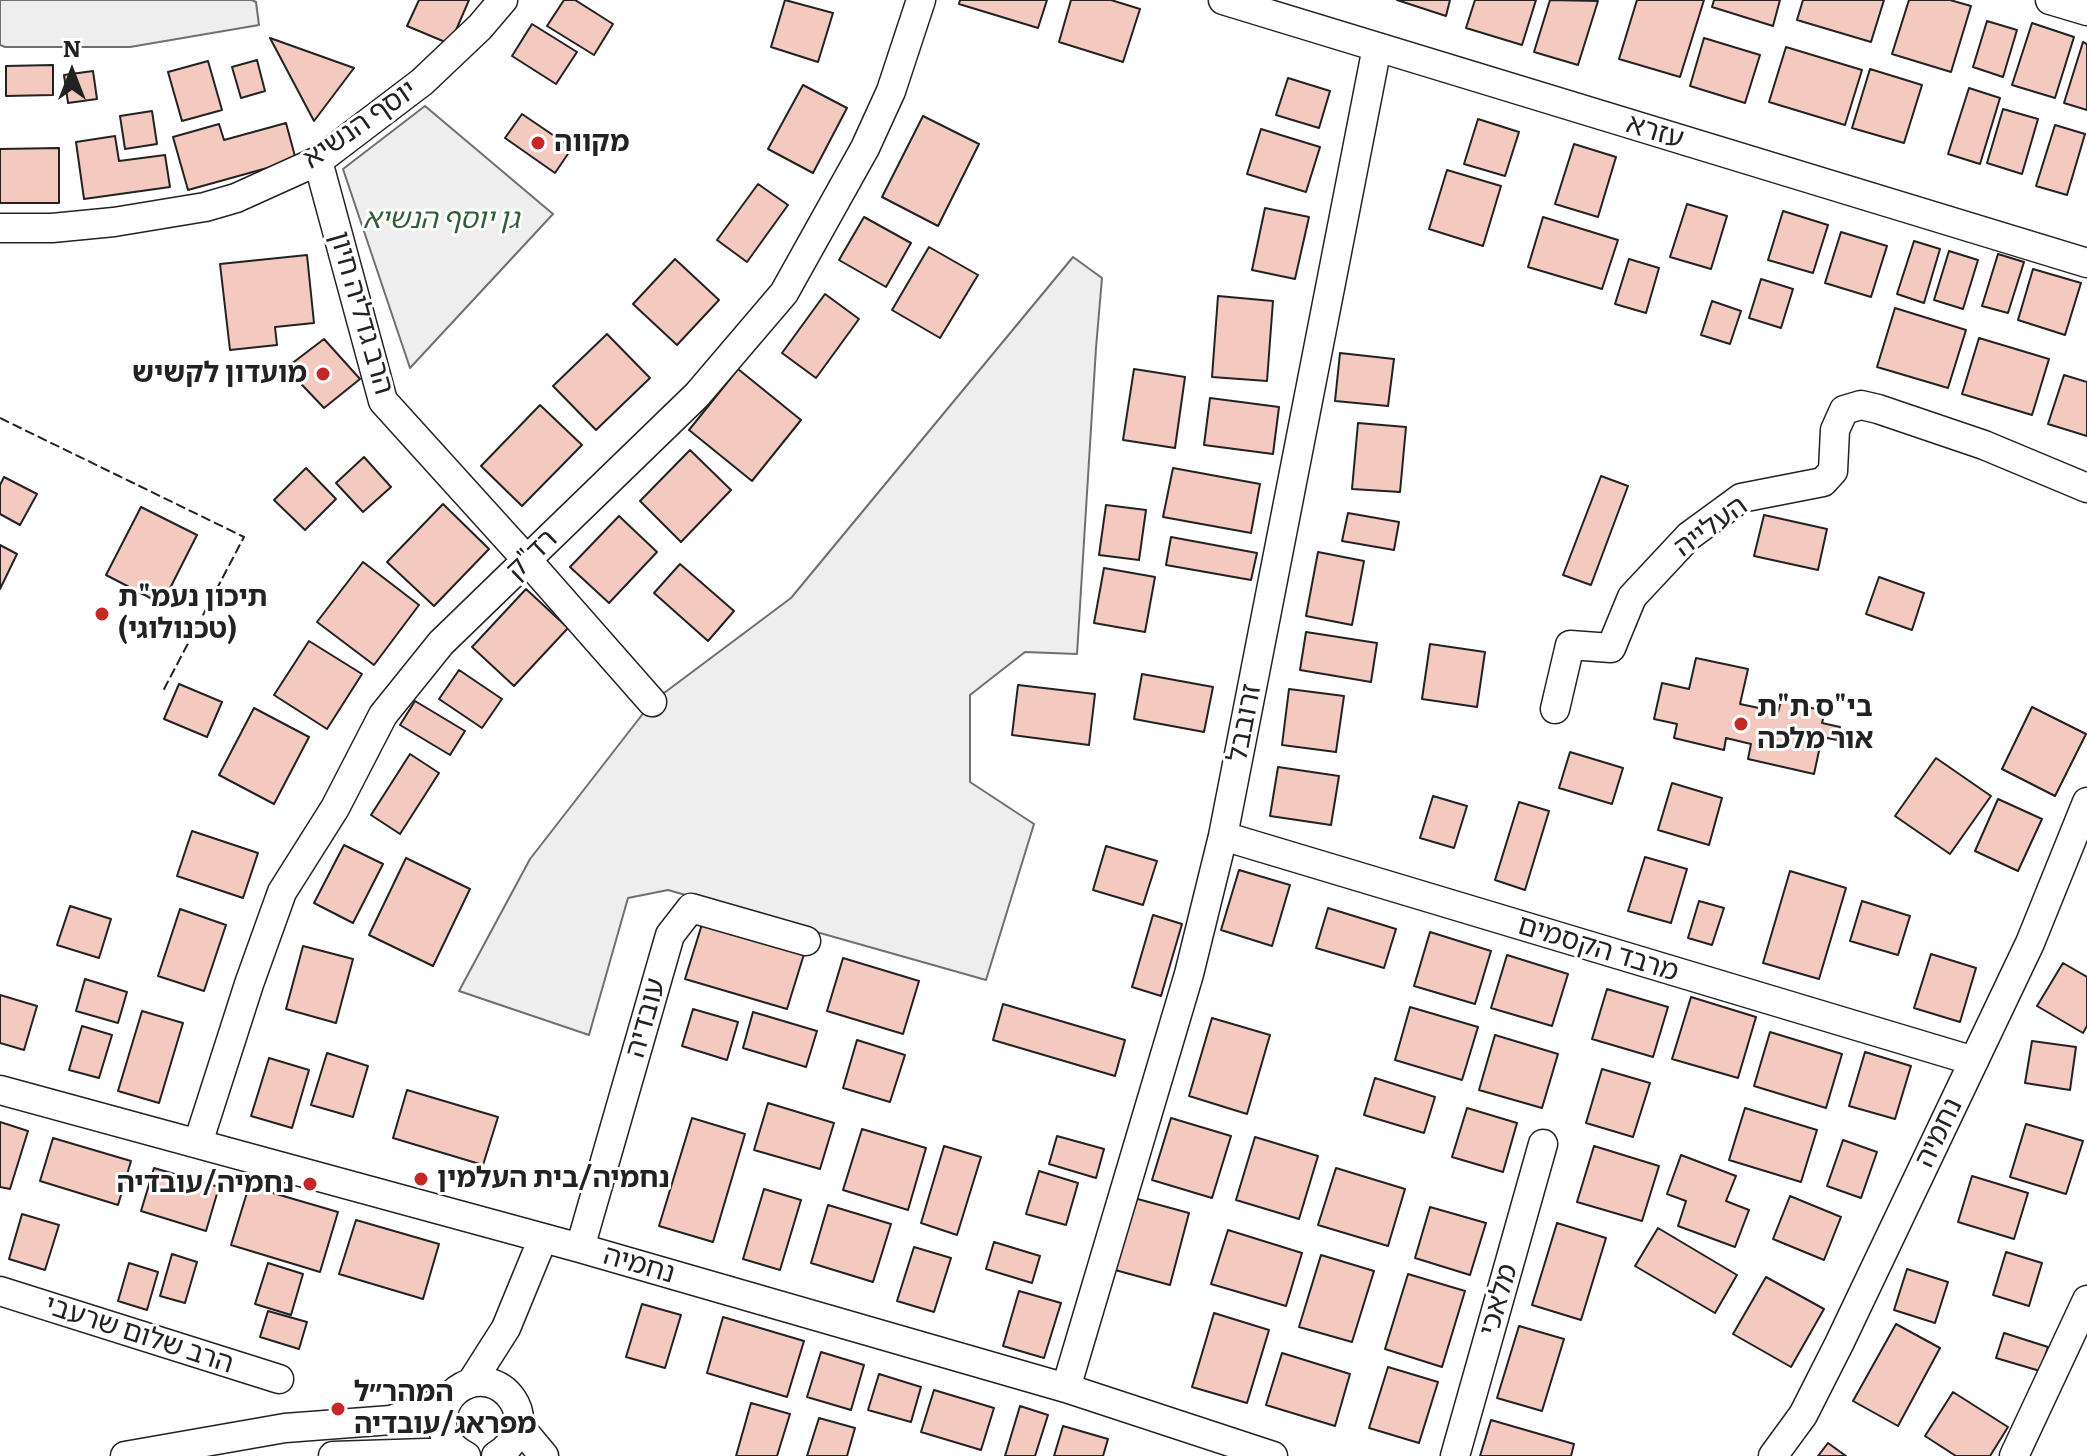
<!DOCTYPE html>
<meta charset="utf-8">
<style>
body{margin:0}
#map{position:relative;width:2087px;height:1456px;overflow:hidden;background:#fff;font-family:Literata,serif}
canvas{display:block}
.north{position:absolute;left:32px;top:32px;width:80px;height:80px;-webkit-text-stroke:6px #fff;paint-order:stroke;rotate:0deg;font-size:22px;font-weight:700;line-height:32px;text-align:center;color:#222}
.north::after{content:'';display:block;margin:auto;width:28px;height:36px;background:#222;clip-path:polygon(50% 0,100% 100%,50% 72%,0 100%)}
</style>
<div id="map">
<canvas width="2087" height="1456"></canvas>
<div class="north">N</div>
</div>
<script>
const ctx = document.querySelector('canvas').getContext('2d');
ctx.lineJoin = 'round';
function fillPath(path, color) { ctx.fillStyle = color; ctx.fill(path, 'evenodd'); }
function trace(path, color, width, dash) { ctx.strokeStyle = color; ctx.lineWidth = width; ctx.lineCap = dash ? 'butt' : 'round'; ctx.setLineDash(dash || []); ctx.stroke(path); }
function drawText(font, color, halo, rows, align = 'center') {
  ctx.font = font + ' Literata,"Noto Sans Hebrew",serif'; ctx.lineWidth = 6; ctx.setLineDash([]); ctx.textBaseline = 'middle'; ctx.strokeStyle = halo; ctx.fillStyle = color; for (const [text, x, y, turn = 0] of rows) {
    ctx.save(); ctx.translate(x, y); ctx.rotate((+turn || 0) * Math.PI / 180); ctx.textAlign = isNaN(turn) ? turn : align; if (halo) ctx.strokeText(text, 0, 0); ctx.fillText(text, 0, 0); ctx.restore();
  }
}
const green = new Path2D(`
 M0 0H252L256 2 259 25 130 47H5L0 45Z
 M425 106 553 214 410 368 343 169Z
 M1073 257 1102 278 1096 348 1077 654 1025 652 970 695V782L1034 824 986 980 668 890 628 898 589 1035 459 991 530 859 652 702 791 598Z`);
fillPath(green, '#eee');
trace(green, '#6f6f6f', 2);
const building = new Path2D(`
 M419 0H469L450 44 407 26Z
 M564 0H575L613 24 594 55 547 26Z
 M785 0 833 13 818 62 771 47Z
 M960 0H1047L1038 28 959 4Z
 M1071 0H1111L1140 9 1123 62 1059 42Z
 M1397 0H1450L1446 16Z
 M1475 0H1536L1522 45 1466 28Z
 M1550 0 1598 1 1578 65 1534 52Z
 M1637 0H1704L1680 77 1619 59Z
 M1714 0H1780L1773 26 1712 7Z
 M1803 0H1884L1871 42 1797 20Z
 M1909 0H1950L1971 6 1951 72 1892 54Z
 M1987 21 2017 30 2003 77 1973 67Z
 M2032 23 2074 37 2055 98 2012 85Z
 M532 24 577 52 556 84 512 56Z
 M270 38 354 68 314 121Z
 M1704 38 1760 55 1745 103 1690 86Z
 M2083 42 2087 44V110L2064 103Z
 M1786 47 1862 70 1845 125 1769 102Z
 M257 60 265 91 241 98 232 67Z
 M208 61 222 110 182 121 168 72Z
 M53 65V95L6 96V66Z
 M1870 69 1922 85 1904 143 1852 128Z
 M93 71 97 99 68 103 64 75Z
 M1288 78 1330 91 1319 128 1276 115Z
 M803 85 847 108 813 173 768 149Z
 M1969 88 2000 98 1980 164 1948 154Z
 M2003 109 2038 119 2022 174 1987 163Z
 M152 111 157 144 125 149 120 116Z
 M522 114 572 148 555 173 505 138Z
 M923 116 979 144 938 226 882 197Z
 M1478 119 1519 132 1505 176 1464 164Z
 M286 123 296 160 188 190 173 137 219 124 224 140Z
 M2055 125 2085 134 2067 195 2036 186Z
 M1261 129 1320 147 1306 192 1247 174Z
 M115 136 119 161 165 155 170 187 84 199 76 142Z
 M1574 144 1616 157 1598 217 1555 204Z
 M59 148V203H0V149Z
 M1447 170 1501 186 1483 246 1429 229Z
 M758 184 788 205 747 262 717 240Z
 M1687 204 1727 216 1711 269 1670 257Z
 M1265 208 1309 217 1295 279 1252 270Z
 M1783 211 1828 225 1813 273 1768 260Z
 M864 217 911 243 886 287 839 260Z
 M1543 217 1618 240 1602 289 1528 267Z
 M1841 232 1887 246 1871 297 1825 283Z
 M1914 241 1940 249 1924 303 1897 294Z
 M929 247 978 275 940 338 892 310Z
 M1949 251 1978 260 1963 309 1934 300Z
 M1998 254 2024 262 2008 313 1982 306Z
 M307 255 314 323 275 327 277 345 230 350 220 264Z
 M675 259 719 300 677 345 633 304Z
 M1629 259 1659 268 1646 313 1615 304Z
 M2033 269 2081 283 2065 335 2018 320Z
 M1761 279 1793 289 1781 328 1749 318Z
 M825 294 859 319 816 378 782 353Z
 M1218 296 1273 301 1267 381 1212 377Z
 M1712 301 1741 311 1730 344 1701 335Z
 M1895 308 1966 330 1948 388 1877 367Z
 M607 334 650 378 596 430 553 386Z
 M1979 338 2049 359 2032 415 1962 394Z
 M324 339 360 379 324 408 286 368Z
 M1340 353 1394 359 1388 406 1335 401Z
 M738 369 801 420 752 481 689 430Z
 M1134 369 1185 377 1175 448 1123 440Z
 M2064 375 2087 382V436L2048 424Z
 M1210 398 1279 407 1273 454 1204 445Z
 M540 405 582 445 522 506 481 466Z
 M1358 423 1406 427 1400 492 1352 489Z
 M690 450 731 490 681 542 640 501Z
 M364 457 391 487 363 512 336 483Z
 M306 468 336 499 305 530 274 500Z
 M1173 468 1260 484 1251 533 1163 517Z
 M1601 476 1628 486 1591 585 1563 575Z
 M4 477 37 494 20 525 0 514V485Z
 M443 504 489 549 434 606 387 562Z
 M1106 505 1146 510 1139 560 1099 555Z
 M141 507 197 535 162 604 106 575Z
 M1348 513 1399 522 1394 550 1342 541Z
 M1764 515 1827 529 1818 570 1754 556Z
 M619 516 657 552 609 603 570 567Z
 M1171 537 1257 553 1251 580 1166 565Z
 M0 545 17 554 0 589Z
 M1318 552 1364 561 1352 625 1306 616Z
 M363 562 419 605 374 665 317 622Z
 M680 564 734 611 708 641 654 593Z
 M1104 568 1155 577 1145 632 1094 623Z
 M1879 577 1924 593 1912 630 1866 614Z
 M526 589 568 628 514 686 472 647Z
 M1306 632 1377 643 1371 682 1300 670Z
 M309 641 362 674 327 729 274 695Z
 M1430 644 1485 652 1477 707 1422 699Z
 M1696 658 1748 669 1740 704 1778 712 1781 701 1825 711 1822 723 1840 727 1837 740 1822 737 1814 774 1748 759 1751 744 1726 738 1724 750 1674 738 1677 724 1654 719 1662 683 1689 689Z
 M459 670 502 699 482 728 439 699Z
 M1142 674 1213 687 1204 732 1134 719Z
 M179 684 222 702 207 737 164 719Z
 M1018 685 1095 694 1089 745 1012 735Z
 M1289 689 1344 696 1336 752 1282 745Z
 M415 701 465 731 450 755 400 725Z
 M2032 707 2086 734 2055 796 2002 769Z
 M254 708 309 737 274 804 219 775Z
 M1570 752 1623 768 1612 804 1559 788Z
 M410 754 439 773 400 834 371 815Z
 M1936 758 1991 796 1950 854 1895 816Z
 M1278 767 1339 776 1331 825 1270 816Z
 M1672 783 1722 798 1709 845 1658 830Z
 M1433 796 1467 806 1454 848 1420 838Z
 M1998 799 2042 819 2018 871 1975 851Z
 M1519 802 1549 811 1525 890 1495 880Z
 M192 831 258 853 243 898 177 876Z
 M344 845 383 864 353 923 314 903Z
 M1106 846 1157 861 1143 905 1093 890Z
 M1645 857 1687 869 1671 923 1628 911Z
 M406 858 470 889 433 966 369 935Z
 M1239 870 1290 885 1272 946 1221 930Z
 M1790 871 1846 888 1819 979 1763 963Z
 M1699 901 1724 908 1712 945 1688 938Z
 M1862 901 1910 916 1898 955 1850 941Z
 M70 906 111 919 99 958 57 945Z
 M1328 908 1396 929 1384 968 1316 948Z
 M180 909 226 925 204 991 158 976Z
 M1153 915 1182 924 1161 996 1132 987Z
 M703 921 805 951 787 1009 685 979Z
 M1430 932 1491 951 1475 1004 1414 986Z
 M303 946 353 959 336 1023 286 1009Z
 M1931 954 1976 968 1960 1022 1914 1008Z
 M1507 955 1568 974 1552 1026 1491 1008Z
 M843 958 919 981 903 1034 827 1011Z
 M2063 963 2087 977V1026L2083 1033 2037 1006Z
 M85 979 127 992 118 1023 76 1011Z
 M1607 989 1668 1007 1653 1057 1592 1039Z
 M0 995 37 1006 24 1050 0 1043Z
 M1691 997 1756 1017 1738 1078 1672 1059Z
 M1003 1004 1125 1040 1115 1076 993 1040Z
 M1410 1007 1478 1027 1462 1080 1395 1060Z
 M693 1009 738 1022 727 1060 682 1046Z
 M142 1011 183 1023 159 1103 118 1091Z
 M753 1012 817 1031 806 1067 743 1048Z
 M1212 1018 1270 1035 1247 1114 1189 1096Z
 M82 1026 112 1035 99 1078 69 1070Z
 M1770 1032 1842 1054 1826 1108 1754 1086Z
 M1495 1035 1558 1054 1542 1108 1479 1090Z
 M857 1040 905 1055 890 1102 843 1088Z
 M2032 1041 2076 1047 2070 1090 2025 1083Z
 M1865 1052 1911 1066 1895 1119 1849 1106Z
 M327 1053 368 1066 353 1117 311 1105Z
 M269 1058 309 1070 292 1128 251 1116Z
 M1602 1069 1650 1083 1633 1137 1586 1123Z
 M1375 1078 1435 1097 1424 1133 1364 1115Z
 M407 1090 498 1117 483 1165 393 1138Z
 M768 1103 834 1123 820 1169 754 1150Z
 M1467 1108 1517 1123 1503 1172 1452 1157Z
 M1745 1108 1817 1130 1801 1182 1729 1160Z
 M692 1118 745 1134 713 1242 659 1226Z
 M1171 1118 1231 1136 1212 1198 1152 1180Z
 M0 1122 28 1131 10 1189 0 1187Z
 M2026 1124 2083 1141 2066 1194 2010 1177Z
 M862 1129 926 1148 908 1210 843 1190Z
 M1057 1136 1104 1149 1096 1178 1049 1164Z
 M1255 1137 1318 1156 1299 1219 1236 1200Z
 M53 1138 131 1161 118 1205 40 1181Z
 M1843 1140 1877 1152 1861 1198 1827 1186Z
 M944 1146 981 1157 957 1235 921 1223Z
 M1594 1146 1659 1166 1642 1221 1577 1202Z
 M1681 1155 1736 1176 1726 1201 1749 1210 1735 1247 1678 1226 1686 1201 1667 1194Z
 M154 1168 219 1187 206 1231 141 1211Z
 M1336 1168 1405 1189 1388 1246 1318 1225Z
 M1039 1171 1078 1183 1066 1225 1026 1214Z
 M1972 1176 2028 1193 2014 1239 1958 1222Z
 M249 1186 338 1212 320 1272 231 1245Z
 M764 1189 801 1200 780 1270 743 1259Z
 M1790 1196 1841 1217 1824 1260 1773 1239Z
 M1134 1198 1189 1213 1170 1285 1115 1270Z
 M828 1205 891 1224 873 1282 811 1263Z
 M1430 1207 1486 1223 1470 1275 1415 1258Z
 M22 1214 59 1225 45 1270 9 1259Z
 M356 1220 439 1244 423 1299 339 1274Z
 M1557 1223 1606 1238 1581 1320 1532 1305Z
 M1658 1228 1737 1275 1715 1313 1635 1266Z
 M1228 1230 1302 1253 1286 1306 1211 1284Z
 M994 1242 1040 1256 1032 1283 986 1269Z
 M914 1247 951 1258 934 1312 897 1301Z
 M2006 1252 2042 1263 2029 1306 1993 1295Z
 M172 1254 197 1262 185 1303 160 1296Z
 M1321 1255 1374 1271 1352 1342 1299 1327Z
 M129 1263 158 1272 147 1310 118 1301Z
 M268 1263 303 1274 291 1315 255 1304Z
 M1907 1269 1948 1282 1935 1323 1894 1310Z
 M1408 1274 1465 1291 1442 1367 1385 1349Z
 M1766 1277 1824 1309 1791 1367 1733 1334Z
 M1019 1291 1061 1303 1044 1358 1003 1346Z
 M642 1304 681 1315 665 1368 626 1357Z
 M268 1311 307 1322 299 1349 260 1337Z
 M1214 1313 1269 1330 1247 1403 1192 1387Z
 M723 1317 804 1341 787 1397 707 1373Z
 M1896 1324 1940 1348 1898 1426 1853 1401Z
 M1519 1326 1564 1339 1542 1411 1497 1398Z
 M2004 1333 2048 1347 2040 1371 1996 1358Z
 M821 1352 864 1365 851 1410 807 1397Z
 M1282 1353 1350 1374 1335 1426 1266 1405Z
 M1388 1367 1438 1382 1419 1443 1369 1428Z
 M879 1374 921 1387 911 1422 868 1410Z
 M934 1390 994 1408 981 1450 921 1432Z
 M1953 1392 2008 1427 1990 1456H1956L1925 1436Z
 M751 1403 790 1414 777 1456H736Z
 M1020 1406 1048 1415 1035 1456H1005Z
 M819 1418 855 1428 847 1456H807Z
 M1491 1420 1574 1444 1571 1456H1480Z
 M1063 1426 1108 1439 1103 1456H1054Z
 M1828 1443 1846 1456H1818Z`);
fillPath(building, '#f3c9c0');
trace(building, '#222', 2);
const minor = new Path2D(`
 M1223 0 2087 263
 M2050 0 2087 11
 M318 161 383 401 527 560 652 702
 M0 228H52L114 222 205 207 236 198 318 161 422 82 480 27 503 0
 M1555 709 1570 645 1611 648 1632 597 1689 536 1741 498 1823 482 1833 471 1835 430 1844 410 1861 405 1878 409 1984 445 2087 488
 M1223 836 1974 1061
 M0 1090 580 1248 1066 1388 1273 1456
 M198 1143 249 984 282 892 335 808 383 715 441 643 697 395 784 293 865 148 891 91 921 0
 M580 1248 670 935 691 908 806 941
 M0 1291 279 1379
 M471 1383 506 1328 543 1238
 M1066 1388 1189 974 1223 836 1377 47
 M519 1426 544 1456
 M125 1456 285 1428 391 1420 448 1400
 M333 1456 457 1452
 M466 1456C452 1449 443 1438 442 1423 442 1410 447 1398 457 1390 499 1359 549 1423 496 1456
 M1455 1456 1543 1144
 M1773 1456 1803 1415 1839 1344 2030 943 2087 802
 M2014 1456 2087 1300`);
trace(minor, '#222', 31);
trace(minor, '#fff', 28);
trace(new Path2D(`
 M0 418 244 537 163 691`), '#222', 2, [10, 4]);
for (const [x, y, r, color] of [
 [538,143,8,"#c62828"],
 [323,374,8,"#c62828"],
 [102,614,8,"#c62828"],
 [1741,724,8,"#c62828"],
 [421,1179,8,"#c62828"],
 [310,1184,8,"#c62828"],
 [338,1409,8,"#c62828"]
]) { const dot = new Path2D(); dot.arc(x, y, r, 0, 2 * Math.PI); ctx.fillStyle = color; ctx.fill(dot); trace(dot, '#fff', 3); }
drawText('28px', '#222', '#fff', [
 ["יוסף הנשיא",360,125,-35],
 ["עזרא",1655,132,17],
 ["הרב גדליה חיון",361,313,74],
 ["העלייה",1711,527,-36],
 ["רד\"ק",532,555,-44],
 ["זרובבל",1245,723,-79],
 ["מרבד הקסמים",1598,949,17],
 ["עובדיה",646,1018,-74],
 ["נחמיה",1939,1133,-64],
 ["נחמיה",639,1265,16],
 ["מלאכי",1499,1300,-74],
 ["הרב שלום שרעבי",139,1335,18]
]);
drawText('bold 28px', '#222', '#fff', [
 ["מקווה",554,143],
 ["מועדון לקשיש",307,374,"right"],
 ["תיכון נעמ\"ת",118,598],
 ["(טכנולוגי)",118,630],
 ["בי\"ס ת\"ת",1757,708],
 ["אור מלכה",1757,740],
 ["נחמיה/בית העלמין",437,1179],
 ["נחמיה/עובדיה",294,1184,"right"],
 ["המהר״ל",354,1393],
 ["מפראג/עובדיה",354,1425]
], 'left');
drawText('italic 28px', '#2f5e38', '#fff', [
 ["גן יוסף הנשיא",441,220]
]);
</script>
